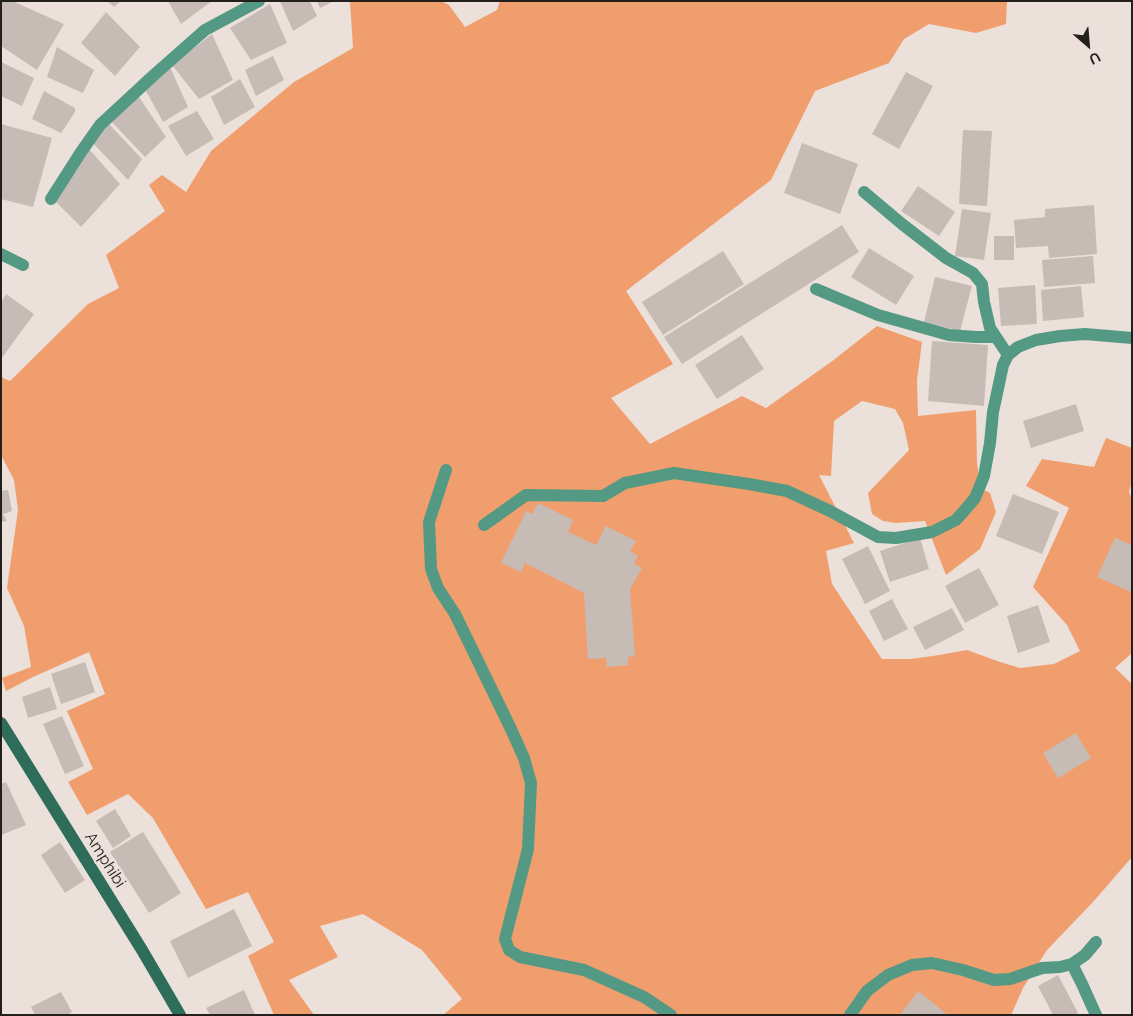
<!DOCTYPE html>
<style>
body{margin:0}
#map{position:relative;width:1133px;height:1016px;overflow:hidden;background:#ece0da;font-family:Raleway,sans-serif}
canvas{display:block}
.frame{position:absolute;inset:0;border:2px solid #231f1d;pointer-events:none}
.north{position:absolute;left:1063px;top:20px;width:50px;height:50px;-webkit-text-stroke:4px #ece0da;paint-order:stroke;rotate:153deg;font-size:14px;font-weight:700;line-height:20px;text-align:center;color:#231f1d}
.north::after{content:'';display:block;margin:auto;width:18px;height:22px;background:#231f1d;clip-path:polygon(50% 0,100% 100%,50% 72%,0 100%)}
</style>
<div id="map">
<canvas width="1133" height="1016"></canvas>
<div class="frame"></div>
<div class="north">U</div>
</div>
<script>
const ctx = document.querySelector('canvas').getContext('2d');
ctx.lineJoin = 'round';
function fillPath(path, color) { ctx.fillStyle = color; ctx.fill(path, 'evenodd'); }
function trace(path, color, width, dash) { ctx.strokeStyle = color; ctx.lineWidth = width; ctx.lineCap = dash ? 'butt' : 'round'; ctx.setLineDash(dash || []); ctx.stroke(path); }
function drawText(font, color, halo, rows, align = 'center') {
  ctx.font = font + ' Raleway,sans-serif'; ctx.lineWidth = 4.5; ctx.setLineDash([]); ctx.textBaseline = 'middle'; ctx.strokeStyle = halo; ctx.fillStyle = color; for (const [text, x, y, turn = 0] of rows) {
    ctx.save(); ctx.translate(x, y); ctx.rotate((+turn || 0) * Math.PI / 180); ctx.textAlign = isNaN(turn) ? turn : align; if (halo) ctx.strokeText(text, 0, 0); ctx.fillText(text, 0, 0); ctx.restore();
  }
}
fillPath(new Path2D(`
 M350 1H441L449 5 465 27 497 10 500 1H1007L1006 24 976 33 929 24 904 39 889 63 815 91 771 180 626 291 673 364 611 398 650 444 742 396 766 408 831 362 877 326 922 342 917 380 918 416 976 410 977 463 981 488 990 493 996 512 980 549 946 575 925 521 896 523 883 521 872 514 868 493 909 450 903 423 895 409 862 401 834 421 831 476 819 475 854 543 826 551 832 584 882 659H910L933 656 967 650 1000 662 1020 668 1054 664 1080 651 1067 625 1033 587 1069 508 1026 486 1042 459 1094 467 1106 438 1132 448V481L1129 492 1132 499V653L1115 668 1132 684V857L1093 902 1047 950 1023 988 1011 1015H443L462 999 422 950 363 914 320 926 338 957 289 980 314 1015H274L248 956 274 942 248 892 206 909 153 818 128 794 87 815 68 782 93 769 67 711 105 694 89 652 33 677 6 691 2 678 31 667 24 626 7 588 18 510 14 480 1 455V377L10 381 88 304 119 288 106 255 165 211 149 185 162 175 186 192 211 151 294 82 353 48Z`), '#f19e6e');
fillPath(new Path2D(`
 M1 1H12L64 24 37 70 1 46Z
 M107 1H121L114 7Z
 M168 1H212L181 24Z
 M280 1H310L317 16 293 31Z
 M317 1H334L320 8Z
 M270 4 287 43 251 60 230 28Z
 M106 12 140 47 115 76 81 43Z
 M212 34 233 80 199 99 172 65Z
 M57 47 94 70 83 93 47 77Z
 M273 56 284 80 256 96 245 70Z
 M1 62 34 78 22 106 1 96Z
 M170 67 188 107 163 122 145 89Z
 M906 72 933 86 899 149 872 134Z
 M240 79 255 107 224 125 211 97Z
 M44 91 75 108V112L61 133 32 119Z
 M137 94 166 137 145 157 110 120Z
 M197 111 214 139 186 156 168 126Z
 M108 123 142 159 128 180 91 141Z
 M1 124 52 138 33 207 1 199Z
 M963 130 992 131 987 206 959 204Z
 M802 143 858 164 840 214 784 193Z
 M89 149 120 184 81 227 54 200Z
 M918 186 955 212 939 236 901 211Z
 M1094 205 1097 254 1049 258 1048 246 1016 248 1014 220 1045 217V209Z
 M962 209 991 213 984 260 955 256Z
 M842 225 859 252 682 364 664 337Z
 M994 236H1014V260H994Z
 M869 248 914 276 896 305 851 277Z
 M723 251 744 284 663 335 642 302Z
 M1093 256 1095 283 1044 287 1042 260Z
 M935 277 972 286 960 331 924 322Z
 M1035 285 1037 324 1001 326 998 288Z
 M1081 286 1084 317 1043 321 1041 290Z
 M6 294 34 314 1 359V303Z
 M742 335 764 369 717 399 695 365Z
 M932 341 988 345 984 406 928 401Z
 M1076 404 1084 431 1031 448 1023 421Z
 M8 490 12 511 3 514 7 521 1 522V491Z
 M1013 494 1059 512 1042 554 996 536Z
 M538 503 573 520 568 532 596 545 606 526 636 541 630 551 638 556 634 564 642 568 630 589 635 656 628 657V665L607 667 606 658 588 659 584 593 525 563 521 572 501 563 526 511 532 514Z
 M920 538 929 569 890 582 880 551Z
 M1115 538 1132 545V589L1131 592 1097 577Z
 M868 546 890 591 865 604 842 559Z
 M979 568 999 605 965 623 945 586Z
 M892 599 908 629 884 641 869 611Z
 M1038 605 1050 642 1018 653 1007 616Z
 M952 608 964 630 925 650 913 627Z
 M85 662 95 692 61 704 51 674Z
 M50 687 57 709 28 718 22 697Z
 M62 716 84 766 65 774 43 724Z
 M1076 733 1091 758 1058 778 1043 753Z
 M6 782 26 825 1 835V784Z
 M115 809 131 836 113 848 96 821Z
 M143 832 181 893 149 913 110 852Z
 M60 842 85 880 65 893 41 855Z
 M234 909 252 946 188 978 170 941Z
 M1058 975 1078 1013 1075 1015H1053L1038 986Z
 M244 990 255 1015H210L206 1008Z
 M918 991 948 1015H900Z
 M61 992 72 1012 67 1015H35L31 1007Z`), '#c7bbb5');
trace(new Path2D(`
 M864 192 902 224 946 258 973 273 982 284 984 302 990 328 1008 355
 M51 199 81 152 100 125 154 75 205 30 259 1
 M1 254 23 265
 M816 289 878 315 949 335 976 337H996
 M446 470 429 522 431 569 438 588 455 614 510 727 524 758 531 783 528 849 505 939 509 950 520 957 584 970 644 997 671 1015
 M484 525 526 495 603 496 625 483 674 473 749 484 787 491 830 511 878 537 896 538 932 532 956 520 964 511 975 498 984 476 990 443 993 412 1003 365 1008 355 1018 347 1036 340 1060 336 1085 334 1132 338
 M1072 964 1085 955 1096 942
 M850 1015 867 991 888 975 912 965 932 963 963 970 994 980 1010 979 1042 968 1060 967 1072 964 1082 984 1096 1015`), '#539983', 12);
trace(new Path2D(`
 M1 723 142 950 180 1015`), '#2d6d5a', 12);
drawText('16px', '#231f1d', '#ece0da', [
 ["Amphibi",105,860,58]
]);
</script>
